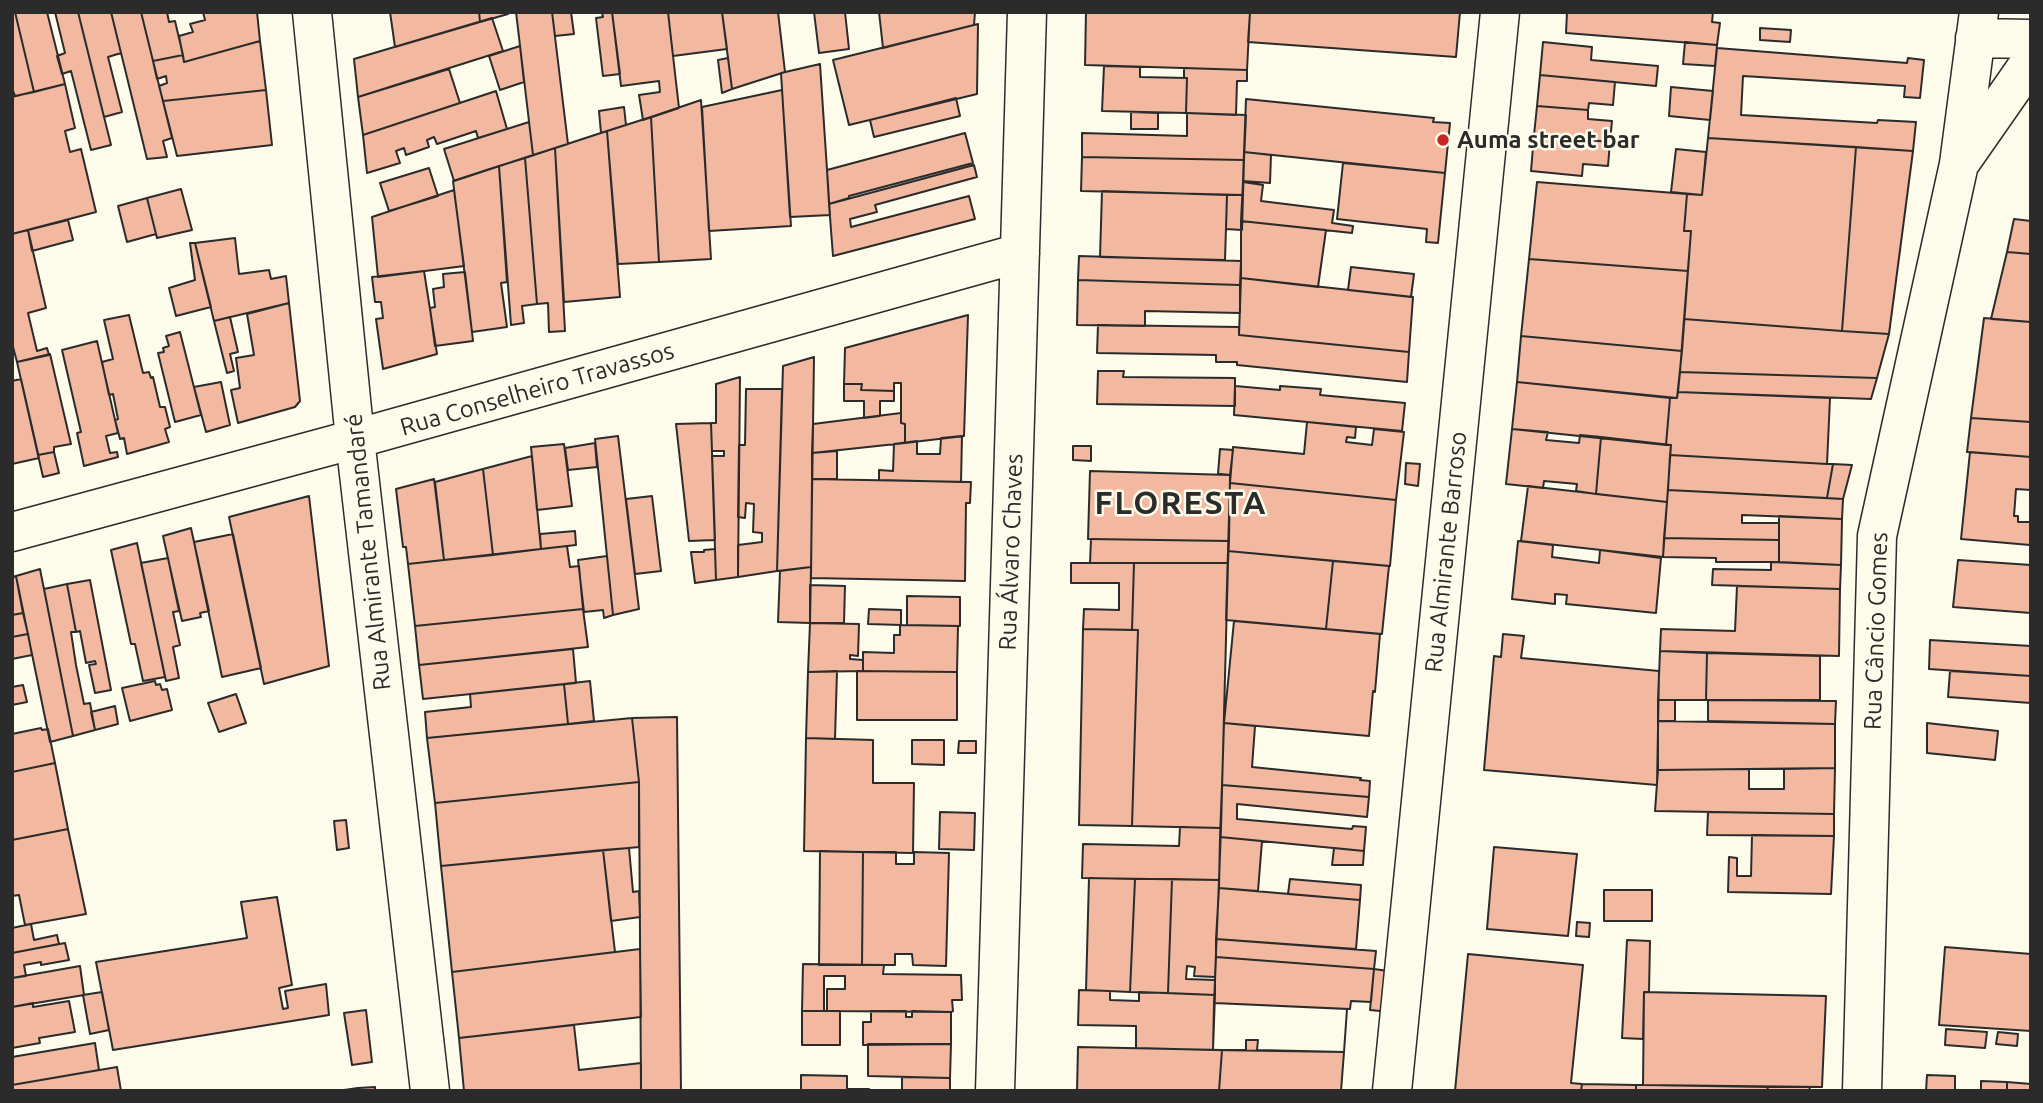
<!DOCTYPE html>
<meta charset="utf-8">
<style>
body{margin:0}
#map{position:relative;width:2043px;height:1103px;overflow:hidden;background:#fdfbea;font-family:Ubuntu,sans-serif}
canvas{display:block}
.frame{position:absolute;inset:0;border:14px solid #2b2b2b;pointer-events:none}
</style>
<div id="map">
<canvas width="2043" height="1103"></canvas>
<div class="frame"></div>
</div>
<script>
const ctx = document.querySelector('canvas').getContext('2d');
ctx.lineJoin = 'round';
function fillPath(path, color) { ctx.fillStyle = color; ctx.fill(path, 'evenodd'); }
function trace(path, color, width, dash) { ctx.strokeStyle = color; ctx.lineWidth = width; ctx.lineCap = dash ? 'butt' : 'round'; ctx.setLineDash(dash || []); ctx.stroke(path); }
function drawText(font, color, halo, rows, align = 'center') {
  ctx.font = font + ' Ubuntu,sans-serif'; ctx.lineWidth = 5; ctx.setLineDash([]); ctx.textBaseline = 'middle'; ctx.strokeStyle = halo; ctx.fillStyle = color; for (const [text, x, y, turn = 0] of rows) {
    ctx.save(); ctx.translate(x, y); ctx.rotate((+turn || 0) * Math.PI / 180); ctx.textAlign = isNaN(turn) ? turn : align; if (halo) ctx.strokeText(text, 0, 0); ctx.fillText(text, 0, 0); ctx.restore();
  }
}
const building = new Path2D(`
 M12 12H15L34 92 15 96 12 88Z
 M15 12H47L65 84 34 92Z
 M55 12H78L111 145 91 150 71 71 62 74 57 56 65 53Z
 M78 12H111L121 53 108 57 122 112 104 117Z
 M111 12H141L172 138 163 141 167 157 147 159Z
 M141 12H167L169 22 175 21 183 55 153 61Z
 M203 12H257L260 41 184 62 179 36 193 32 190 24 205 20Z
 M390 12H479L480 22 395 47Z
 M479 12H508V14L480 22Z
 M516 12H552L568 144 533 155Z
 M552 12H571L574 34 555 36Z
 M602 12H612L620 74 603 76 596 18 603 17Z
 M612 12H668L679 108 643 120 639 95 660 92 659 81 621 86Z
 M668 12H722L727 49 673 56Z
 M722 12H778L785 72 732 89Z
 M814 12H845L849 49 819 53Z
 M879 12H975L974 25 883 48Z
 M1086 12H1250L1247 70 1085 65Z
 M1250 12H1460L1456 57 1248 42Z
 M1567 12H1713L1712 22 1720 23 1717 45 1566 33Z
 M492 18 503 51 358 97 354 59Z
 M978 24 977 94 849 125 833 60Z
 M1760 28 1791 30 1790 42 1760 40Z
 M260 41 266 90 163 101 159 86 167 83 166 76 157 79 153 61 183 55 184 62Z
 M1543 42 1592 47 1591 60 1658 66 1656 86 1540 75Z
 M1685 42 1717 45 1715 66 1683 64Z
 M520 46 524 82 500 90 489 56Z
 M1717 48 1907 63 1908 58 1924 60 1920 98 1904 97 1905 86 1743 76 1741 115 1877 123 1878 120 1916 122 1913 151 1708 138Z
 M728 58 732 89 722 93 718 60Z
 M820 64 830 215 790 217 781 73Z
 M1104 66 1140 67V77L1187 78 1186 113 1102 111Z
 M1184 68 1247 70V81H1237L1236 115 1186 113 1187 78H1184Z
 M449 69 460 103 363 135 358 97Z
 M1540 75 1615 82 1613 105 1589 103 1588 110 1537 106Z
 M65 84 75 128 65 131 70 152 81 149 96 212 12 234V97Z
 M1671 87 1713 91 1710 120 1669 116Z
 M266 90 272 145 177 156 163 101Z
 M782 90 791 226 709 231 702 107Z
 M496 91 507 129 478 138 476 131 437 144 434 137 427 140 429 147 406 155 404 148 396 151 400 163 367 173 363 135Z
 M956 98 960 116 874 137 870 120Z
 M1246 99 1434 118 1433 122 1450 123 1445 173 1244 152Z
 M701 100 711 259 659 262 651 117Z
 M1537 106 1588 110V119L1612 121 1610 142 1534 135Z
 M624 107 626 125 601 133 599 111Z
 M1131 112 1158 113V129H1131Z
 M1187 113 1246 115 1244 160 1082 157V133L1187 136Z
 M651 117 659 262 618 264 607 131Z
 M529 122 533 155 454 181 444 149Z
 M607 131 620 297 564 302 555 148Z
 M965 133 973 163 849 196V198L829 204 827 170Z
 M1534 135 1610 142 1608 166 1583 164 1582 176 1531 171Z
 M1708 138 1856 147 1842 331 1684 319 1691 231H1684L1687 194 1702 195Z
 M1856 147 1913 151 1889 334 1842 331Z
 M555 148 565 331 549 332 548 303 537 304 525 158Z
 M1676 149 1706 152 1702 195 1671 192Z
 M1244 152 1271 155 1270 183 1243 181Z
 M1082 157 1244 160 1243 195 1081 191Z
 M525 158 537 304 522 306 524 323 511 325 499 166Z
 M1343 163 1445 173 1438 243 1426 242 1427 229 1337 219Z
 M974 165 977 177 875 205 877 212 850 219 851 227 969 196 975 219 833 256 829 204Z
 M499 166 507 282 501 283 507 327 472 332 453 181Z
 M429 168 438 196 389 211 380 183Z
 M1243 182 1263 185 1261 201 1334 210 1332 223 1353 226 1352 233 1241 221Z
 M1537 182 1687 194 1684 231H1691L1688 271 1529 259Z
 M181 189 192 230 157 238 147 198Z
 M454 190 464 266 378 277 372 217Z
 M1102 191 1227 195 1225 260 1100 257Z
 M1227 195H1243L1242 230 1226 229Z
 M147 198 156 234 127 242 118 206Z
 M2014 219 2031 221V254L2007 252Z
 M68 220 73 240 32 251 28 230Z
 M1241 221 1326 230 1318 287 1241 278Z
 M28 230 46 308 28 313 37 351 47 348 49 355 17 362 12 343V234Z
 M235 238 239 274 269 270 271 279 286 276 289 303 214 321 195 243Z
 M190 243H195L211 307 176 316 169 288 195 280Z
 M2007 252 2031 254V322L1991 319Z
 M1079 256 1241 261 1240 285 1078 280Z
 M1529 259 1688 271 1682 351 1521 336Z
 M1351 267 1414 274 1411 297 1348 290Z
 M424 271 437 354 383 369 376 319 383 318 381 302H375L372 277Z
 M465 272 473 341 435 346 430 308 435 307 433 289 444 287 443 274Z
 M1241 278 1413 297 1409 352 1239 335Z
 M1078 280 1240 285V313L1145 311V326L1077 325Z
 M289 303 300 401 295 407 238 423 231 390 240 388 236 358 254 355 247 314Z
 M129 315 143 373 149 372 151 378 153 377 160 407H165L170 427 165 429 169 442 127 454 124 438 120 439 115 420 118 419 113 394 109 395 102 362 113 359 104 320Z
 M968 315 964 436 905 443V424L901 423V383H894V391L861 390 862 384H844L845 348Z
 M230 317 238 352 230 354 234 371 227 373 214 321Z
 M1984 318 2031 322V422L1971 418Z
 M1684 319 1842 331 1889 334 1877 378 1680 372Z
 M1098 325 1239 327V335L1409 352 1407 382 1237 365V362H1216V355L1097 353Z
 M180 332 201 415 175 422 158 353 164 352 163 348 169 346 166 336Z
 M1521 336 1682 351 1677 398 1517 382Z
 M97 341 118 433 106 436 110 453 117 452 118 457 84 466 77 433 81 432 62 350Z
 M50 354 71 444 54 447V452L38 455 17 362Z
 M814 357 811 567 777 571 783 366Z
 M1098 371H1124L1123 377 1235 378V406L1097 404Z
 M1680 372 1877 378 1871 399 1678 392Z
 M740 377 738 577 716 580 712 456H724V451H712L711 423H716V384Z
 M21 379 39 458 12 464V381Z
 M221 382 230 425 206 432 194 387Z
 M1517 382 1670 398 1666 445 1512 429Z
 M844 384H862L861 390 894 391V401H880V416L864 418V401H844Z
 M1235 386 1280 390V386L1321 389 1320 395 1405 403 1402 431 1234 415Z
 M746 389H782L777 571 738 577V545L762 542V533L753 532 754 504 746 503 745 518 738 517 739 445H745Z
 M1678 392 1830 398 1827 464 1670 455 1671 445H1666L1670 398H1677Z
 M901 413V423L905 424V443L812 453 813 424Z
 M1971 418 2031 422V457L1967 452Z
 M1307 422 1356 427 1355 438 1347 437 1346 442 1372 445 1374 429 1404 432 1396 500 1230 483 1233 447 1304 454Z
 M711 423 715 540 689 541 676 424Z
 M1512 429 1548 432 1546 440 1579 443 1580 435 1601 437 1596 494 1576 491 1577 484 1544 481 1543 488 1506 484Z
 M618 436 639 609 613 615 595 439Z
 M962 436 961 482 879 480V470L893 471 894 444 917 441V454H940L941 438Z
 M1601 437 1671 445 1667 502 1596 494Z
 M595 443 597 467 568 470 565 448Z
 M564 444 572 506 537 510 531 447Z
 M1073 446H1091V461L1073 460Z
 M1220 449 1233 450 1230 475 1218 474Z
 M837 451V479H812V453Z
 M54 452 59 473 43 477 38 455Z
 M1970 452 2031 457V490L2016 489 2014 516H2018V522H2031L2030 545 1961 539Z
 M1670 455 1827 464H1833L1827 498 1668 490Z
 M532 456 541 549 493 555 483 469Z
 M1406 463 1420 464 1418 486 1405 484Z
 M1833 464 1852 465 1843 499 1827 498Z
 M483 469 493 555 444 560 435 482Z
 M1090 471 1230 475 1229 541 1088 539Z
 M434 479 444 560 408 564 406 547H403L396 489Z
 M812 479 971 482 970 503H966L965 581 811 578Z
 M1230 483 1396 500 1390 566 1228 551Z
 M1528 486 1667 502 1663 557 1521 541Z
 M1668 490 1843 499 1842 519 1742 515V523H1779V540L1664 538Z
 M309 496 329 666 264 684 229 517Z
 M652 496 661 571 635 574 626 499Z
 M1779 516 1842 519 1841 565 1779 562Z
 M191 528 209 611 200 613 201 617 182 621 163 536Z
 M575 531 576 545 541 549 540 534Z
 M233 534 261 668 222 677 194 542Z
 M1664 538 1779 540V562H1716V558L1663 557Z
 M1091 539 1229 541 1228 563H1090Z
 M1518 541 1553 545 1552 557 1599 563 1600 550 1661 558 1656 613 1566 604 1567 595 1555 594V604L1512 599Z
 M137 543 165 677 143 681 135 644H131L111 550Z
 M567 546 570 567 579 566 583 609 415 626 408 564Z
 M715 549 716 580 695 583 691 552H704V550Z
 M1228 551 1333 561 1326 629 1226 620Z
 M607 556 613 615 604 618 603 610 584 612 578 560Z
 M168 558 179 611 173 612 180 645 173 647 179 678 166 681 141 563Z
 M1958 560 2031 565V613L1953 607Z
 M1333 561 1389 566 1382 634 1326 629Z
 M1771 562 1841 565 1840 589 1712 585 1713 569 1771 570Z
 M1071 563H1134L1132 630 1083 629 1084 609 1119 610V583H1071Z
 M1134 563H1228L1221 828 1132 826 1138 630H1132Z
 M811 567 810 623 778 622 780 571Z
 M40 569 73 736 50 742 16 576Z
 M16 576 23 613 12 615V577Z
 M90 580 111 690 95 693 89 665 96 664 95 661 86 663 80 631 76 632 67 584Z
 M67 584 76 632H71L76 665 84 704 90 703 95 730 73 736 44 589Z
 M810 585 845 586 844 623H810Z
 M1737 586 1840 589 1839 656 1660 651 1661 629 1735 631Z
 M907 596 960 597V626L907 625Z
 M583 609 588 647 419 665 415 626Z
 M869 609 901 610V625L868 624Z
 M23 613 28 634 12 637V615Z
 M1234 621 1380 634 1375 692 1373 691 1369 736 1224 723Z
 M810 623 859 624 858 656 850 655V659L863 660V671L808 672Z
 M900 625 958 626 957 672 863 671V652L894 653V635H900Z
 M1083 629 1138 630 1132 826 1079 825Z
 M28 634 32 655 12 659V637Z
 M1503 634 1524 636 1521 658 1659 671 1657 785 1484 770 1494 656 1501 657Z
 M1930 640 2031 646V676L1929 669Z
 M573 649 576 683 423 699 419 665Z
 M1660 651 1707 653 1706 700H1658Z
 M1707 653 1820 656V700H1706Z
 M837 671 835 739 806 738 808 672Z
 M857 671 957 672V720H857Z
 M1950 671 2031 676V703L1948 697Z
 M155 681 156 685 160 684 162 690 167 689 172 710 130 721 122 688Z
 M590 681 594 721 568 724 564 684Z
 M564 684 568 724 427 738 425 712 471 707 470 694Z
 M23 685 27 702 12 705V687Z
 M236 694 246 723 219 732 208 703Z
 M1658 700H1675V721H1658Z
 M1708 700 1836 701 1835 724 1708 721Z
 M115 706 118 724 95 730 91 712Z
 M677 717 681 1091H641L639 782 632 718Z
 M632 718 639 782 435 803 427 738Z
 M1658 721 1835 724V768L1658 770Z
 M1224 723 1255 726 1252 767 1361 778 1360 780 1370 781 1369 797 1222 785Z
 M1927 723 1998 731 1995 760 1927 753Z
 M41 728 42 730 48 729 55 763 12 772V734Z
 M806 738 873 740V783H914L913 853 804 851Z
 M912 740H944V765L912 764Z
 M959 741H976V753H958Z
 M55 763 68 829 12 840V772Z
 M1835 768 1834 814 1655 811 1658 770 1749 769V789H1784V769Z
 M639 782V847L441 866 435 803Z
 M1222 785 1369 797 1367 817 1237 804V819L1352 829 1353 826 1366 827 1364 851 1220 837Z
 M940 812 975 813 974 850 939 849Z
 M1708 812 1834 814V836L1707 835Z
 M346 820 349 848 337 850 334 821Z
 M1180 827 1221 828 1219 880 1082 878 1083 844 1179 846Z
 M68 829 86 914 25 925 19 895 12 896V840Z
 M1752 835 1834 836 1831 894 1728 892 1729 857 1737 858V876H1751Z
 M1220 837 1262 841 1258 891 1219 888Z
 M1494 847 1577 854 1568 936 1487 929Z
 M629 848 633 892 639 891 640 917 611 921 603 850Z
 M1334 848 1364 851 1363 865H1332Z
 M603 850 615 952 452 972 441 866Z
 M820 851 863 852 862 965H819Z
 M863 852H896V864H914V852L949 853 946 966 913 965 912 954H895V965H862Z
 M1089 878 1135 879 1130 992 1086 990Z
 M1135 879H1172L1168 993 1130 992Z
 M1172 879 1219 880 1215 977 1194 976 1195 967 1187 966 1186 979 1215 980V995L1168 993Z
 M1290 879 1361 885 1360 900 1288 894Z
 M1219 888 1360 900 1356 949 1216 939Z
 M1604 890H1652V921H1604Z
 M277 897 292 985 279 988 283 1009 288 1008 285 991 326 984 329 1015 113 1050 96 962 247 938 241 902Z
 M1577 922 1590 923 1589 937 1576 936Z
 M31 924 34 940 57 935 59 944 12 953V928Z
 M1216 939 1376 951 1374 969 1216 957Z
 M1627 940 1650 941 1649 992H1644L1643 1039 1622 1038Z
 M65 943 69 960 41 965V962L24 965 26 976 12 978V953Z
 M1945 947 2031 954V1031L1939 1025Z
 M640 949 641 1017 459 1038 452 972Z
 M1468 954 1583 965 1571 1083 1582 1084 1581 1091H1455Z
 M1216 957 1374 969 1371 1002 1351 1001 1350 1009 1214 1003Z
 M803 964 884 965 883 974 961 975 962 1000H952L953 1011 951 1012 827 1011V989H845V976H824V1011H802Z
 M80 966 84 995 12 1007V978Z
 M1374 969 1388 971 1390 1012 1370 1010Z
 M1079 990 1110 991V1000L1139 1001V992L1215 995 1213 1050 1136 1048V1026L1078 1025Z
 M102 992 109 1030 90 1034 83 995Z
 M1644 992 1826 996 1822 1087 1643 1085Z
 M69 1001 75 1032 39 1038 40 1043 12 1048V1007L33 1003V1007Z
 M1214 1003 1347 1009 1344 1052 1213 1050Z
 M1214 1003 1347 1009 1344 1052 1257 1050 1258 1040H1246V1050H1213Z
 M366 1010 372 1062 352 1065 344 1013Z
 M802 1011H840V1045H802Z
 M871 1011H906V1017H912V1011L951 1012V1044L863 1045V1022H871Z
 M574 1025 579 1070 641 1063V1091H464L459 1038Z
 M1946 1029 1987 1032 1985 1048 1945 1045Z
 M1998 1032 2018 1034 2017 1046 1996 1044Z
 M95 1043 99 1070 12 1085V1057Z
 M868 1044H951L950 1078 868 1076Z
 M1078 1047 1222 1050 1219 1091H1077Z
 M1222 1050 1344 1052 1341 1091H1219Z
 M117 1067 121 1091H12V1085Z
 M801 1075 847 1076V1089H869V1091H801Z
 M1927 1075 1955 1076V1091H1926Z
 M902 1077 950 1078V1091H902Z
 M1981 1081 2007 1082V1091H1981Z
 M2007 1082 2031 1084V1091H2007Z
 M1582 1084 1636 1085V1091H1581Z
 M1636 1085H1643L1768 1087 1767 1091H1636Z
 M375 1087V1091H337L358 1088Z
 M1768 1087H1810L1809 1091H1767Z`);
fillPath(building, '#f2b8a0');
trace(building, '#2b2b2b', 2);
const minor = new Path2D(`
 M312 12 355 439 430 1091
 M1975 38 2031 39
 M1962 160 2031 61
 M12 532 355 439 1020 253
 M995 1091 1027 12
 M1392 1091 1500 12
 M1862 1091 1877 536 1959 164 1979 12`);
trace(minor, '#2b2b2b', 41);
trace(minor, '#fdfbea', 38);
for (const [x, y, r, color] of [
 [1443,140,7,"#c62828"]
]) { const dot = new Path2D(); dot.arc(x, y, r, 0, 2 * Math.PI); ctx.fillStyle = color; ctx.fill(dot); trace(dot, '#fdfbea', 2.5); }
drawText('bold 24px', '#2b2b2b', '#fdfbea', [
 ["Auma street bar",1457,140]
], 'left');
drawText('24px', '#2b2b2b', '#fdfbea', [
 ["Rua Conselheiro Travassos",537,389,-16],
 ["Rua Almirante Tamandaré",368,552,-96],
 ["Rua Álvaro Chaves",1011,552,-88],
 ["Rua Almirante Barroso",1446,552,-84],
 ["Rua Câncio Gomes",1876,631,-88]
]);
ctx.letterSpacing = '2px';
drawText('bold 32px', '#2b2b2b', '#fdfbea', [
 ["FLORESTA",1181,503]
]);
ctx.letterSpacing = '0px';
</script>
